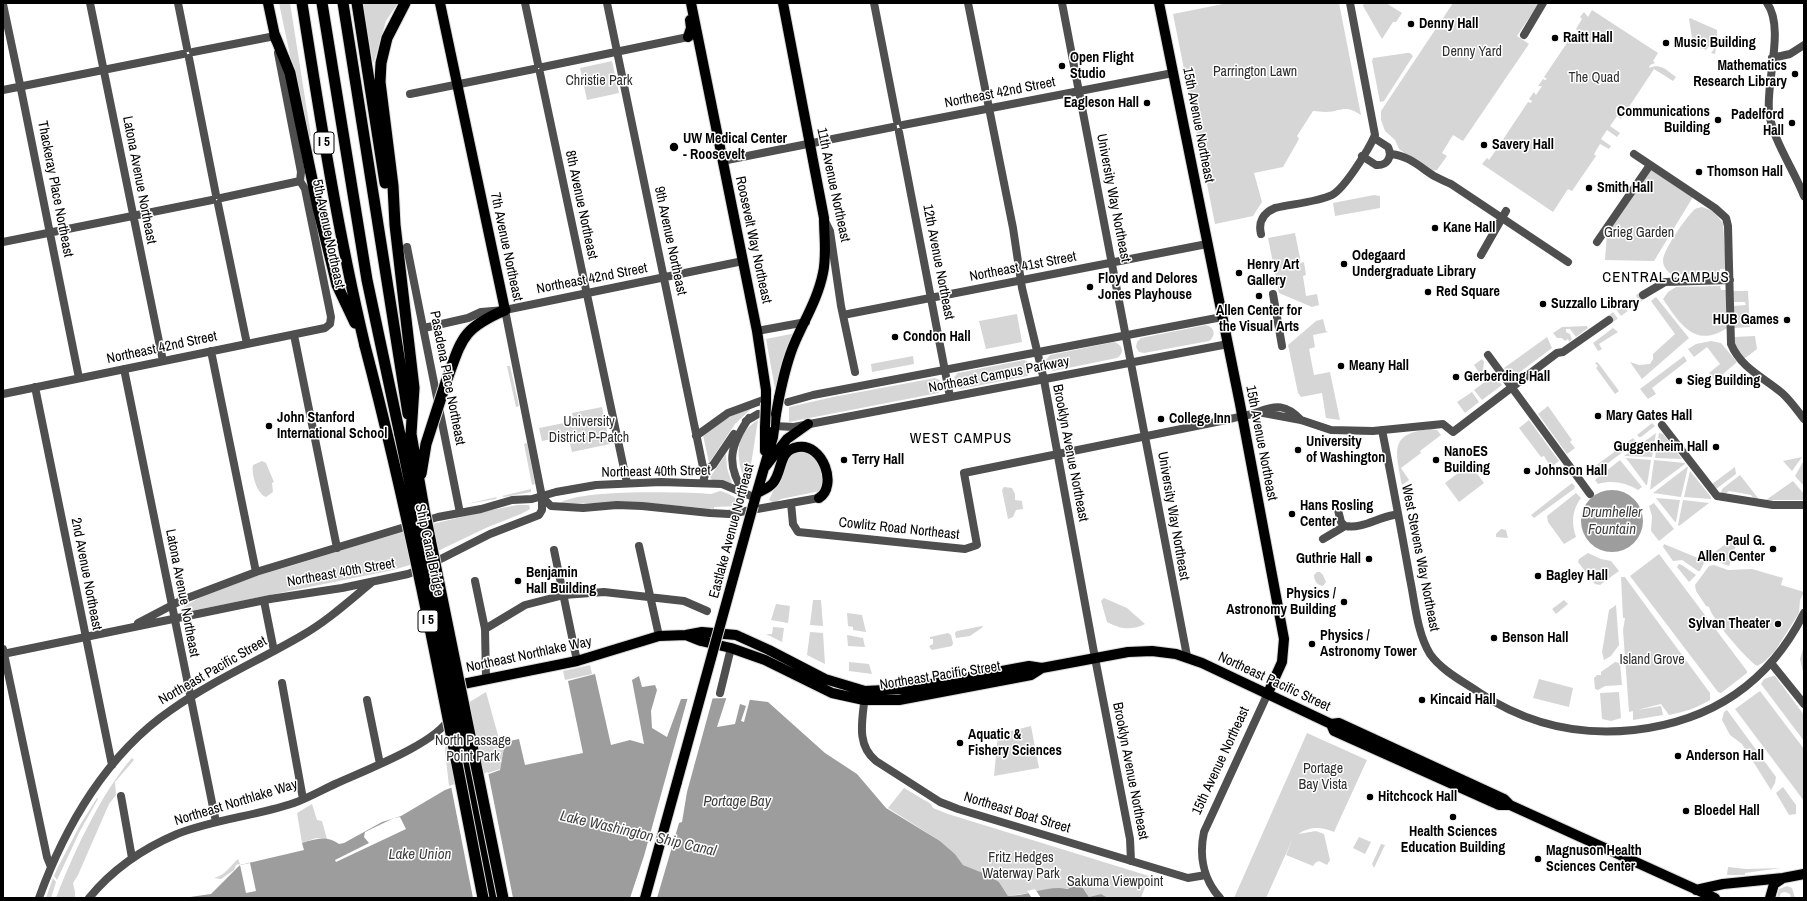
<!DOCTYPE html>
<style>
body{margin:0}
#map{position:relative;width:1807px;height:901px;overflow:hidden;background:#fff;font-family:"Archivo Narrow",sans-serif}
canvas{display:block}
.frame{position:absolute;inset:0;border:4px solid #000;pointer-events:none}
</style>
<div id="map">
<canvas width="1807" height="901"></canvas>
<div class="frame"></div>
</div>
<script>
const ctx = document.querySelector('canvas').getContext('2d');
ctx.lineJoin = 'round';
function fillPath(path, color) { ctx.fillStyle = color; ctx.fill(path, 'evenodd'); }
function trace(path, color, width, dash) { ctx.strokeStyle = color; ctx.lineWidth = width; ctx.lineCap = dash ? 'butt' : 'round'; ctx.setLineDash(dash || []); ctx.stroke(path); }
function drawText(font, color, halo, rows, align = 'center') {
  ctx.font = font + ' "Archivo Narrow",sans-serif'; ctx.lineWidth = 3; ctx.setLineDash([]); ctx.textBaseline = 'middle'; ctx.strokeStyle = halo; ctx.fillStyle = color; for (const [text, x, y, turn = 0] of rows) {
    ctx.save(); ctx.translate(x, y); ctx.rotate((+turn || 0) * Math.PI / 180); ctx.textAlign = isNaN(turn) ? turn : align; if (halo) ctx.strokeText(text, 0, 0); ctx.fillText(text, 0, 0); ctx.restore();
  }
}
fillPath(new Path2D(`
 M279 3H290L311 136H307Z
 M362 3H398L386 21 374 62H373Z
 M1228 3H1339L1361 115C1345 104 1342 111 1326 112 1322 112 1317 111 1313 111L1297 136 1299 139 1283 167 1254 173 1262 202 1253 216 1215 224 1173 14Z
 M1364 3H1386L1402 13 1396 22H1393L1382 39 1363 6Z
 M1453 3H1539L1517 36 1529 44 1463 141 1453 135 1442 153 1447 156 1437 170 1430 171 1399 149 1395 140 1385 131 1381 120V111Z
 M1592 10 1658 53 1653 61 1655 63 1650 65 1649 68C1661 63 1666 70 1676 77L1673 81 1654 69 1621 119 1617 116 1610 126 1620 133 1617 137 1607 130 1601 139 1611 146 1609 149 1600 144 1594 154 1596 156 1572 191 1568 189 1553 212 1482 164 1487 158 1489 160 1496 150 1499 151 1505 142 1502 141 1528 102 1531 103 1532 101 1529 99 1534 92 1536 95 1542 86H1538L1543 79 1545 80 1547 79 1544 77 1571 37 1573 39 1578 31 1576 29 1582 19 1580 17 1584 12 1588 17Z
 M1690 18 1717 30V37H1710V46L1716 47 1715 54 1711 53 1714 49 1709 46 1706 50 1702 48 1701 49 1693 44 1689 19Z
 M1407 53H1410L1413 56 1384 101 1380 102 1372 61 1373 58Z
 M612 61 619 93 587 100 580 68Z
 M1651 168 1693 197 1654 261 1605 260 1607 233Z
 M1374 195 1380 196V208L1335 216 1333 203Z
 M1702 207 1713 211 1723 223 1726 269H1720V274H1671C1666 270 1663 266 1663 260 1664 249 1685 219 1693 211 1695 208 1698 208 1702 207Z
 M1295 233 1301 263 1304 262 1306 275 1303 276 1306 296 1317 294 1319 305 1312 307 1279 293 1268 238Z
 M1720 286 1721 290H1726L1727 328C1695 349 1680 324 1663 299L1668 292 1676 287Z
 M1733 291H1748L1750 327 1734 328 1733 306 1746 305 1745 302H1734Z
 M1656 297 1689 338 1642 379 1630 362 1639 365 1650 364 1653 359V354L1675 334 1651 301Z
 M1017 314 1022 342 986 349 979 321Z
 M1323 319 1326 331 1328 332 1313 335 1315 347 1309 349 1314 375 1330 372 1340 420 1326 418 1322 393 1301 397 1298 393 1288 345 1316 321Z
 M1206 325C1215 327 1216 336 1209 341L1144 353 1139 352 1136 347 1137 342 1141 338Z
 M1587 326 1588 328 1576 337 1570 329H1566V332L1570 334 1572 339 1569 342 1568 339 1565 341 1562 338H1557L1553 333 1562 327Z
 M1613 328 1618 332 1599 344 1602 349 1598 351 1593 343Z
 M796 333 776 394 766 339Z
 M1755 336 1757 349 1744 359 1735 349 1734 337Z
 M1547 337 1552 348 1512 378 1504 368Z
 M1711 341 1721 343 1737 362 1715 381 1709 373 1720 364 1707 347 1694 357 1688 349 1696 344Z
 M1114 342C1123 345 1125 353 1117 358L1053 371 1046 366V360L1050 355Z
 M913 356 914 364 872 372 871 364Z
 M1684 356 1687 361 1652 388 1656 394 1648 399 1640 389Z
 M1482 359 1484 362 1482 377 1474 365Z
 M1024 360C1032 362 1034 371 1027 376L961 389 956 387C953 382 953 377 958 373Z
 M1597 362 1599 364 1619 391 1615 394 1596 368 1598 366 1595 363Z
 M507 366H510L519 406 516 407Z
 M1494 375 1502 385 1482 400 1474 390Z
 M935 378C943 380 945 388 938 393L789 422V407L833 397Z
 M1472 392 1479 402 1465 413 1457 402Z
 M1548 406 1572 440 1570 442 1575 448 1567 454 1538 414Z
 M602 407 610 444 572 452 568 436 542 441 539 428 574 421 572 413Z
 M753 407 735 424 709 463 703 435 722 420Z
 M758 420 750 471 752 472 747 488C738 462 730 437 758 420Z
 M1529 420 1559 461 1551 467 1544 456 1541 457 1519 428Z
 M1652 423 1655 426 1641 437H1639L1637 435Z
 M1431 429 1437 430 1441 435 1420 451 1421 453 1401 468 1409 480 1402 485C1396 451 1388 433 1431 429Z
 M1656 433 1652 457 1624 456 1652 436Z
 M1659 433 1663 434 1682 459 1655 458Z
 M1633 438 1636 442 1591 476H1588L1586 473Z
 M527 443 535 484 532 485 524 444Z
 M806 450 818 460 825 483 820 491 781 499 774 503 769 500C777 484 781 466 793 452Z
 M726 454 727 468 732 483 712 480 710 477Z
 M1802 457 1792 471 1783 461Z
 M1626 458 1651 460 1647 485H1646Z
 M1620 460 1642 487 1638 490C1625 482 1612 480 1598 484L1595 480Z
 M1654 460 1685 463V464L1650 490Z
 M1804 460V486L1795 476Z
 M262 461 266 463 274 482 272 483 273 492 266 497C257 494 251 474 253 465Z
 M1470 464 1484 483 1459 502 1445 483Z
 M1688 467 1681 497 1653 493 1687 467Z
 M1735 467 1736 474 1716 489 1712 484Z
 M1690 471 1711 497V499L1684 497Z
 M1740 475 1758 498V500L1754 499 1751 495 1729 491 1725 494H1721L1722 489Z
 M1793 481 1804 494V500H1766Z
 M1572 483 1575 486 1574 489 1534 518 1531 515Z
 M1004 487 1012 488 1015 494V500L1022 501 1023 509 1016 510 1013 517 1008 519 1002 490Z
 M531 489V492L504 497 502 496Z
 M720 491C728 493 738 497 740 506L714 507V509L635 502 559 504C575 489 685 492 711 494Z
 M1576 493 1581 498C1572 510 1571 523 1576 537L1564 544 1548 522 1547 516Z
 M497 497 496 499 466 504Z
 M1656 498 1680 500 1676 522H1675Z
 M1683 500 1709 503 1679 526 1678 525Z
 M1654 503 1674 529 1659 541 1651 531 1652 516 1649 506Z
 M517 505H529L530 509 521 514 488 527 444 548 413 564 393 570 186 612 183 610 184 607C213 587 263 574 297 564 370 541 442 519 517 505Z
 M1501 529 1506 530 1508 538 1496 537V534Z
 M1732 539H1738L1729 566 1716 561 1711 555Z
 M1664 544 1705 561 1700 571H1698L1682 560 1673 561 1663 547Z
 M1588 553 1601 559 1611 561 1619 571 1600 585 1595 584 1578 562 1579 559Z
 M1659 554 1747 671V673L1721 693 1718 692 1630 576Z
 M1679 564 1682 565 1696 575 1689 582 1677 567Z
 M1714 565 1728 570 1752 569 1783 578 1781 585 1804 592 1800 600 1799 613 1775 651 1764 662 1757 666C1745 658 1712 619 1709 607L1706 606 1696 591 1695 585 1709 566Z
 M1317 572H1320L1323 575 1326 582 1323 586C1317 585 1314 581 1314 575Z
 M1621 577H1625L1627 580 1710 693V700C1697 708 1684 712 1669 715L1661 704 1637 710 1661 706 1663 715 1633 720V711L1629 712 1623 630 1625 618H1623Z
 M1104 598 1127 608 1145 624C1131 631 1121 629 1107 622L1101 601Z
 M813 600H821L823 626 810 625Z
 M1564 600 1568 604 1556 614 1552 609Z
 M776 604 790 606 788 623 771 620Z
 M1616 605 1619 645 1611 656 1604 660 1602 652 1609 610Z
 M847 613 862 615 866 632 853 630V627L848 626Z
 M982 626 983 627 970 636 956 638 955 633 957 631Z
 M773 627 784 628 782 642 766 634H772Z
 M810 632 823 633 825 664 807 655Z
 M948 633 951 635 953 643 952 646 932 650 930 648 929 646 933 644V639H930V637Z
 M847 635 863 638 865 647 848 646Z
 M1804 646V676L1800 659Z
 M849 662 869 664 872 674 849 671Z
 M1615 662 1620 663 1622 685 1605 686 1598 690 1595 689 1594 678 1597 675H1601V672Z
 M590 665 592 674 565 680 563 671Z
 M1773 676H1775L1804 715V741L1761 684 1764 679Z
 M1539 679 1573 688 1569 707 1533 698Z
 M1760 691 1804 749V801L1735 709Z
 M486 692 499 739 505 742 500 769 449 786 445 751 448 721 468 703Z
 M1619 692 1621 718 1611 721 1602 719 1600 693Z
 M1727 710 1776 777 1775 783 1771 790 1742 744 1730 735 1722 720 1724 712Z
 M1031 726 1039 768 994 776 998 734Z
 M1307 733 1367 760 1334 832C1321 827 1311 826 1298 834L1316 831 1324 834 1330 860 1327 865 1319 861 1315 863 1313 866 1286 855 1293 838 1266 898H1234Z
 M132 758 134 760 115 782 116 795 109 804 78 875 73 883 75 892V898H56C73 854 101 793 132 758Z
 M1783 787 1796 805V814L1789 815 1776 793Z
 M904 788 931 804 933 808 948 814 1149 876 1141 898H1108L1101 894 1089 897 1085 891 1063 888 1008 896 999 882 988 875 963 865 955 854 940 841 888 808Z
 M97 798 98 799 80 831 57 880 54 876 57 869 80 825Z
 M312 804 317 820 322 821 327 839 316 838 302 843 297 813Z
 M1359 837 1371 842 1365 854 1353 848Z
 M1381 844 1385 845 1374 868 1372 864Z
 M238 859 240 864 236 865 234 870 221 879 214 878C226 875 230 866 238 859Z
 M1728 867 1746 869 1781 868 1745 873V875H1727Z
 M53 878 56 882 51 898H46Z
 M1787 886 1792 888 1795 898H1791L1790 894 1785 892 1781 893 1779 898H1777L1779 889Z`), '#d6d6d6');
fillPath(new Path2D(`
 M1581 521a31 31 0 1 1 62 0a31 31 0 1 1-62 0Z
 M595 674 611 745 630 740 644 744 632 680 639 676 642 687 655 685 657 690 651 711 652 728 667 737 681 699 735 698 768 702 825 753 857 774 886 808 940 841 955 854 963 865 988 875 999 882 1008 896C1028 896 1048 885 1068 889L1074 885 1082 887 1089 897 1101 894 1108 898H183L211 894 240 865 304 850 302 843C315 839 327 835 339 844L344 843 382 822 401 816 445 790 500 770 505 742 519 739 525 765 583 753 568 681Z`), '#9d9d9d');
fillPath(new Path2D(`
 M727 696 750 699 744 722 741 721 746 706 740 704 735 724 717 727Z
 M688 697H713L687 792 682 822 679 823 657 898H630L644 856Z
 M488 772 513 898H473L451 786Z
 M400 817 406 829 336 862 335 860 369 843 364 837 365 832 394 818Z
 M250 863 256 891 246 893 240 865Z
 M1035 889 1041 898H1032L1027 891Z`), '#fff');
trace(new Path2D(`
 M1609 320 1643 295`), '#d9d9d9', 8, [8, 4]);
const major = new Path2D(`
 M268 3 275 36
 M440 3 505 310
 M691 3 757 331 766 390V403
 M1159 3 1240 404 1284 639 1282 662 1268 693
 M688 37 691 28 690 20
 M779 398C783 379 787 360 795 342 805 319 818 298 823 273 827 255 824 237 824 218L783 3
 M765 451V427
 M765 467 787 439 808 424
 M757 493C763 490 769 488 773 483 783 471 778 450 798 447 823 443 838 486 819 498
 M753 506 773 437 776 414
 M686 635 701 641 731 648 765 660 832 693 864 700H899L1031 675 1042 668
 M453 686 577 661 659 636 686 635 702 632 736 635 769 650 825 679 865 691 905 689 1029 666 1042 668 1128 652 1152 651 1176 654 1202 663 1331 724 1339 723 1504 799 1510 805 1715 898
 M1331 724 1334 731 1499 805H1510
 M1696 890 1723 884 1783 878 1804 874
 M645 898 677 782
 M1770 898 1774 884 1783 878`);
const highway = new Path2D(`
 M302 3C320 118 338 233 365 346
 M322 3 367 280 400 435
 M343 3 408 414
 M357 3 385 183
 M405 3 387 38 381 63 380 82 393 186 395 225 414 388 411 434
 M275 36 290 73 318 208 337 285 355 323
 M446 382C462 339 461 329 505 310
 M464 746 494 898`);
trace(major, '#dbdbdb', 12);
trace(highway, '#dbdbdb', 13);
trace(new Path2D(`
 M90 3 163 361
 M178 3 187 48
 M525 3 538 64
 M607 3 703 467 706 470 703 483
 M874 3 897 121
 M968 3 1013 228 1022 288 1044 380 1095 658 1130 839 1131 861
 M1062 3 1187 656
 M1767 3C1785 28 1766 80 1769 111 1771 137 1794 170 1804 196
 M3 4 22 94 79 378
 M1524 35 1543 3
 M193 52 275 36V40
 M189 58 216 195
 M1772 58 1790 54 1804 45
 M543 67 693 36
 M540 73 627 483
 M3 90 183 54
 M410 94 534 69
 M903 125 1173 73
 M899 132 950 397
 M1390 154C1408 155 1420 167 1434 176 1440 179 1446 182 1451 184L1568 262
 M1634 154 1715 208 1726 218 1728 226 1731 344C1741 368 1763 377 1782 393 1790 400 1797 410 1804 419
 M1362 156 1376 165C1387 166 1393 157 1388 147L1374 138
 M722 161 893 127
 M221 198 300 181
 M218 204 247 344
 M825 221 830 231 841 306 855 372
 M1261 234C1258 222 1263 213 1275 208 1292 204 1317 202 1332 195 1345 188 1369 149 1375 135L1350 3
 M3 242 212 200
 M1597 242 1650 165
 M407 247 460 513
 M1481 255 1506 211
 M1273 294 1282 346
 M1643 295 1665 282 1730 280
 M843 315 1207 244
 M424 328 468 318 481 312 505 310 743 261
 M757 331 806 322
 M294 335 337 548
 M211 351 256 572
 M1488 355 1590 494
 M124 369 216 822
 M35 387 112 765
 M3 394 325 328 330 324 331 317 305 189 300 181 301 172 278 53
 M788 402 813 395 1222 317
 M1258 412 1301 420 1331 430 1373 431 1443 424 1453 432 1557 353 1563 352 1609 320
 M746 421 758 414
 M1662 425 1717 496 1773 505H1804
 M774 426 794 427 1228 344
 M1382 430C1392 480 1401 529 1410 579 1415 603 1417 633 1430 654 1442 671 1464 682 1480 693 1528 725 1578 736 1634 730 1712 721 1769 683 1804 613
 M696 436 728 413 766 399
 M706 470 713 465 734 434
 M745 494C725 465 730 445 749 418
 M542 497 551 506 583 508 617 505 642 506 710 513 729 514 819 498
 M791 503 793 524 798 532 965 549 977 545 964 473 1226 420C1236 417 1248 416 1258 412 1276 405 1286 404 1301 420
 M1337 506 1341 522 1345 526C1363 529 1376 518 1394 515
 M1323 539 1345 526
 M639 546 659 636
 M554 550 577 661
 M475 581 485 629 486 679
 M264 601 274 651
 M138 623 182 600 256 572 438 517 481 509 512 500 532 499 556 492 596 485 661 482 722 484 756 498
 M485 629 525 605 564 595 604 592 684 601 707 611
 M3 649 47 857 51 867
 M3 654 270 599 342 588 408 574 421 569 490 534 539 515 542 510V497L505 310
 M1771 663 1804 704
 M282 683 303 799
 M720 693 731 648
 M865 694C863 718 855 744 876 761L940 802 958 809 1188 878 1206 875
 M367 700 380 764
 M121 796 132 858
 M39 898C65 826 107 754 171 710 212 681 258 661 301 636 326 622 348 602 371 583
 M89 898C112 870 144 848 177 834 215 819 256 816 294 803 308 798 322 790 335 784 361 772 438 743 449 718
 M1220 898C1203 879 1199 855 1204 832L1268 693`), '#4f4f4f', 8);
trace(major, '#000', 10);
trace(highway, '#000', 11);
const majorBridge = new Path2D(`
 M776 414 779 398
 M765 427 766 403
 M677 782 753 506`);
const highwayBridge = new Path2D(`
 M365 346C413 528 447 713 483 898
 M411 434 424 509 503 898
 M400 435 464 746
 M421 474 426 444 446 382`);
trace(majorBridge, '#dbdbdb', 12, []);
trace(highwayBridge, '#dbdbdb', 13, []);
trace(majorBridge, '#000', 10);
trace(highwayBridge, '#000', 11);
for (const [x, y, r, color] of [
 [1411,24,4,"#000"],
 [1555,38,4,"#000"],
 [1666,43,4,"#000"],
 [1062,66,4,"#000"],
 [1795,74,4,"#000"],
 [1147,103,4,"#000"],
 [1718,120,4,"#000"],
 [1792,123,4,"#000"],
 [1484,145,4,"#000"],
 [674,147,5,"#000"],
 [1699,172,4,"#000"],
 [1589,188,4,"#000"],
 [1435,228,4,"#000"],
 [1344,264,4,"#000"],
 [1239,273,4,"#000"],
 [1090,287,4,"#000"],
 [1428,292,4,"#000"],
 [1259,296,4,"#000"],
 [1543,304,4,"#000"],
 [1787,320,4,"#000"],
 [895,337,4,"#000"],
 [1341,366,4,"#000"],
 [1456,377,4,"#000"],
 [1679,381,4,"#000"],
 [1598,416,4,"#000"],
 [1161,419,4,"#000"],
 [269,426,4,"#000"],
 [1716,447,4,"#000"],
 [1298,450,4,"#000"],
 [844,460,4,"#000"],
 [1436,460,4,"#000"],
 [1527,471,4,"#000"],
 [1292,514,4,"#000"],
 [1773,549,4,"#000"],
 [1369,559,4,"#000"],
 [1538,576,4,"#000"],
 [518,581,4,"#000"],
 [1344,602,4,"#000"],
 [1778,624,4,"#000"],
 [1494,638,4,"#000"],
 [1312,644,4,"#000"],
 [1422,700,4,"#000"],
 [960,743,4,"#000"],
 [1678,756,4,"#000"],
 [1370,797,4,"#000"],
 [1686,811,4,"#000"],
 [1453,817,4,"#000"],
 [1538,859,4,"#000"]
]) { const dot = new Path2D(); dot.arc(x, y, r, 0, 2 * Math.PI); ctx.fillStyle = color; ctx.fill(dot); trace(dot, '#fff', 1.5); }
for (const [x, y, w] of [
 [324,143,20],
 [428,621,20]
]) { const box = new Path2D(); box.roundRect(x - w / 2, y - 11, w, 22, 3); ctx.fillStyle = '#fff'; ctx.fill(box); trace(box, '#000', 1); }
drawText('bold 13px', '#000', null, [
 ["I 5",324,143],
 ["I 5",428,621]
]);
drawText('bold 14px', '#000', '#fff', [
 ["Denny Hall",1419,24],
 ["Raitt Hall",1563,38],
 ["Music Building",1674,43],
 ["Open Flight",1070,58],
 ["Studio",1070,74],
 ["Mathematics",1787,66,"right"],
 ["Research Library",1787,82,"right"],
 ["Eagleson Hall",1139,103,"right"],
 ["Communications",1710,112,"right"],
 ["Building",1710,128,"right"],
 ["Padelford",1784,115,"right"],
 ["Hall",1784,131,"right"],
 ["UW Medical Center",683,139],
 ["- Roosevelt",683,155],
 ["Savery Hall",1492,145],
 ["Thomson Hall",1707,172],
 ["Smith Hall",1597,188],
 ["Kane Hall",1443,228],
 ["Odegaard",1352,256],
 ["Undergraduate Library",1352,272],
 ["Henry Art",1247,265],
 ["Gallery",1247,281],
 ["Floyd and Delores",1098,279],
 ["Jones Playhouse",1098,295],
 ["Red Square",1436,292],
 ["Suzzallo Library",1551,304],
 ["Allen Center for",1259,311,"center"],
 ["the Visual Arts",1259,327,"center"],
 ["HUB Games",1779,320,"right"],
 ["Condon Hall",903,337],
 ["Meany Hall",1349,366],
 ["Gerberding Hall",1464,377],
 ["Sieg Building",1687,381],
 ["Mary Gates Hall",1606,416],
 ["John Stanford",277,418],
 ["International School",277,434],
 ["College Inn",1169,419],
 ["University",1306,442],
 ["of Washington",1306,458],
 ["Guggenheim Hall",1708,447,"right"],
 ["NanoES",1444,452],
 ["Building",1444,468],
 ["Terry Hall",852,460],
 ["Johnson Hall",1535,471],
 ["Hans Rosling",1300,506],
 ["Center",1300,522],
 ["Paul G.",1765,541,"right"],
 ["Allen Center",1765,557,"right"],
 ["Guthrie Hall",1361,559,"right"],
 ["Benjamin",526,573],
 ["Hall Building",526,589],
 ["Bagley Hall",1546,576],
 ["Physics /",1336,594,"right"],
 ["Astronomy Building",1336,610,"right"],
 ["Sylvan Theater",1770,624,"right"],
 ["Physics /",1320,636],
 ["Astronomy Tower",1320,652],
 ["Benson Hall",1502,638],
 ["Kincaid Hall",1430,700],
 ["Aquatic &",968,735],
 ["Fishery Sciences",968,751],
 ["Anderson Hall",1686,756],
 ["Hitchcock Hall",1378,797],
 ["Bloedel Hall",1694,811],
 ["Health Sciences",1453,832,"center"],
 ["Education Building",1453,848,"center"],
 ["Magnuson Health",1546,851],
 ["Sciences Center",1546,867]
], 'left');
drawText('14px', '#2d2d2d', '#fff', [
 ["Denny Yard",1472,52],
 ["Parrington Lawn",1255,72],
 ["The Quad",1594,78],
 ["Christie Park",599,81],
 ["Grieg Garden",1639,233],
 ["University",589,422],
 ["District P-Patch",589,438],
 ["Island Grove",1652,660],
 ["North Passage",473,741],
 ["Point Park",473,757],
 ["Portage",1323,769],
 ["Bay Vista",1323,785],
 ["Fritz Hedges",1021,858],
 ["Waterway Park",1021,874],
 ["Sakuma Viewpoint",1115,882]
]);
drawText('14px', '#000', '#fff', [
 ["Northeast 42nd Street",1000,93,-11],
 ["15th Avenue Northeast",1198,125,79],
 ["Latona Avenue Northeast",139,180,79],
 ["11th Avenue Northeast",833,185,78],
 ["Thackeray Place Northeast",55,189,79],
 ["University Way Northeast",1113,198,79],
 ["8th Avenue Northeast",581,205,78],
 ["5th Avenue Northeast",328,234,78],
 ["Roosevelt Way Northeast",753,240,78],
 ["9th Avenue Northeast",670,241,78],
 ["7th Avenue Northeast",506,247,78],
 ["12th Avenue Northeast",938,262,79],
 ["Northeast 41st Street",1023,267,-11],
 ["Northeast 42nd Street",592,279,-11],
 ["Northeast 42nd Street",162,348,-12],
 ["Northeast Campus Parkway",999,375,-11],
 ["Pasadena Place Northeast",447,378,79],
 ["15th Avenue Northeast",1261,443,79],
 ["Brooklyn Avenue Northeast",1070,453,79],
 ["Northeast 40th Street",656,472,-1],
 ["University Way Northeast",1173,516,80],
 ["Cowlitz Road Northeast",899,529,6],
 ["Eastlake Avenue Northeast",732,531,-75],
 ["Ship Canal Bridge",429,550,78],
 ["West Stevens Way Northeast",1420,558,79],
 ["Northeast 40th Street",341,573,-10],
 ["2nd Avenue Northeast",86,574,79],
 ["Latona Avenue Northeast",182,593,79],
 ["Northeast Northlake Way",529,655,-12],
 ["Northeast Pacific Street",213,671,-30],
 ["Northeast Pacific Street",940,676,-9],
 ["Northeast Pacific Street",1274,682,25],
 ["15th Avenue Northeast",1221,761,-65],
 ["Brooklyn Avenue Northeast",1130,771,79],
 ["Northeast Northlake Way",236,803,-17],
 ["Northeast Boat Street",1017,813,17]
]);
ctx.letterSpacing = '1px';
drawText('15px', '#000', '#fff', [
 ["CENTRAL CAMPUS",1666,278],
 ["WEST CAMPUS",961,439]
]);
ctx.letterSpacing = '0px';
drawText('italic 15px', '#3e3e3e', '#fff', [
 ["Drumheller",1612,513],
 ["Fountain",1612,530],
 ["Portage Bay",737,802],
 ["Lake Washington Ship Canal",638,834,13],
 ["Lake Union",420,855]
]);
</script>
